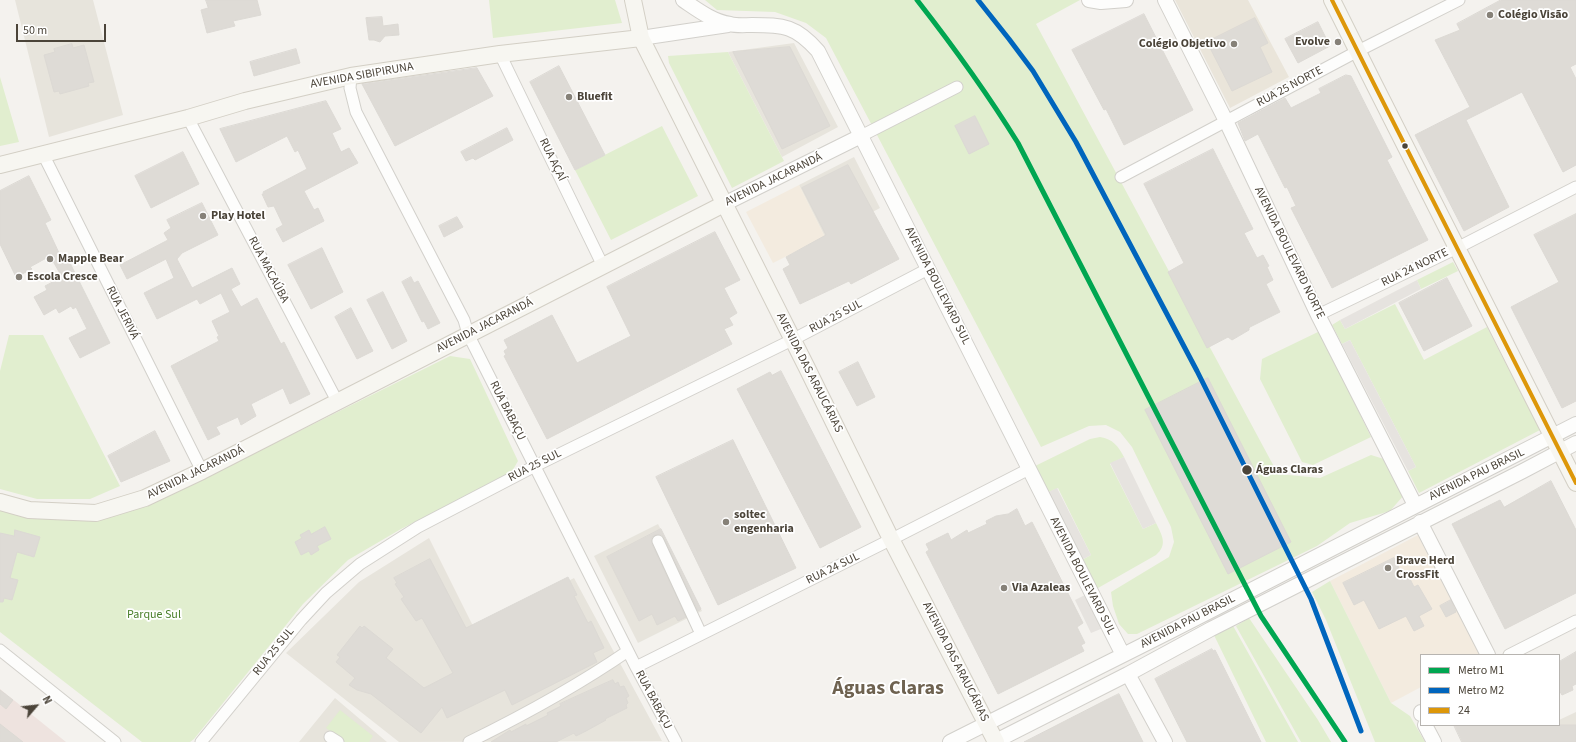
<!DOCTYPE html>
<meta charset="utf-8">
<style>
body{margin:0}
#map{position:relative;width:1576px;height:742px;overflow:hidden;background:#f4f2ee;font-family:"Source Sans 3",sans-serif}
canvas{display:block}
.legend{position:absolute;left:1420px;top:654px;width:140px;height:72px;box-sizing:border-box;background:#fff;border:1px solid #b7b4b0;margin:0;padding:5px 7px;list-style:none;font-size:12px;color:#4b4439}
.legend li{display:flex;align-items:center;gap:8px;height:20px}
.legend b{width:20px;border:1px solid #b7b4b0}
.north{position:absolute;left:16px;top:686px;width:40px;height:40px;-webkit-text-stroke:3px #fff;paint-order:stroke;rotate:62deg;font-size:11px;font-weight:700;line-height:16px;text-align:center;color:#4b4439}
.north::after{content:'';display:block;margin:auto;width:14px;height:18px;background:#4b4439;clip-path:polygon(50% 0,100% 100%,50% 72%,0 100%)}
.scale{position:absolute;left:16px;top:24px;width:90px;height:18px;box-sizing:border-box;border:2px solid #4b4439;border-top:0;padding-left:5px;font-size:12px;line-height:14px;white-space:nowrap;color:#4b4439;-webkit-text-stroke:3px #fff;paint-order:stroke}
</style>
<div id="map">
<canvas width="1576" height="742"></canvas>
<ul class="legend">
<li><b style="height:5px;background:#00a651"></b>Metro M1</li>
<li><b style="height:5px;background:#0065bd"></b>Metro M2</li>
<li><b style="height:5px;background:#dd9709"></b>24</li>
</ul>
<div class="north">N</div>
<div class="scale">50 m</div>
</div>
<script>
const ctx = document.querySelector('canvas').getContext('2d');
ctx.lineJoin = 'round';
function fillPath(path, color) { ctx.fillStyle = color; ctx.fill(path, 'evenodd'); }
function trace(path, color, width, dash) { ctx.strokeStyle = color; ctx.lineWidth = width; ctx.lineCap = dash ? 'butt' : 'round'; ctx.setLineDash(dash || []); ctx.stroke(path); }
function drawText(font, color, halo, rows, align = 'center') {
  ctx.font = font + ' "Source Sans 3",sans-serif'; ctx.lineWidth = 3.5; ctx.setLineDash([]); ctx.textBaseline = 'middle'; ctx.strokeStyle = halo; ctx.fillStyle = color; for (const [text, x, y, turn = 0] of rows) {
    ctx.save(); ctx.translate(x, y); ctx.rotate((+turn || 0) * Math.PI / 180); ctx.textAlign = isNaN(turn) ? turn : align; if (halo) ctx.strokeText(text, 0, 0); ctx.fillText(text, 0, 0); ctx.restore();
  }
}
fillPath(new Path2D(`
 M15 0H93L123 115 49 137Z
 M794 43 838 127 782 157 728 52Z
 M854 157 880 208 825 237 799 185Z
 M658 524 702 611 638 643 594 556Z
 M429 538 475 630 574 578 662 741 399 742 286 653 359 582Z
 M335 698 387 742H299Z
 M1576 712V742H1515L1559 725V720Z`), '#e7e4dc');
fillPath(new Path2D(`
 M799 185 825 237 773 263 746 212Z
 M1418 535 1480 655H1421V687L1391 703 1330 581Z`), '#f3ebdf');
fillPath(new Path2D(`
 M1175 0H1248L1289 77 1230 108Z`), '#eae5da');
fillPath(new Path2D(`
 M0 689 66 742H0Z`), '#eee3df');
fillPath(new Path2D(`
 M489 0H615L622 23 493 38Z
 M705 0H1080L1036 24 1278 474 1320 478 1371 455 1387 460 1404 495 1390 511 1350 523 1317 546 1137 634H1128L1119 624 1113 606 1111 592 1169 557 1174 542 1171 527 1132 447 1120 432 1106 425 1089 426 1041 447 826 38 806 23 775 12 717 10Z
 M728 52 784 161 732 188 669 63 668 56Z
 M0 77 19 142 0 146Z
 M662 126 698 196 611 240 575 170Z
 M1453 262 1458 271 1421 289 1417 280Z
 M1395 304 1424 360 1487 327 1540 430 1419 493 1408 471 1416 467 1350 340 1342 344 1332 325 1340 320 1345 329Z
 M1320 331 1371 437 1313 465 1302 462 1260 379 1262 359Z
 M9 335H43L120 486 90 499H37L0 489V371Z
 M450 356 470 359 518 461 511 473 401 529 348 560 303 604 194 739 190 742H142L0 632V506L104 518 163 499Z
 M1100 437C1113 439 1118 446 1124 457L1110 464 1143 529 1156 523C1162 535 1168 545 1156 555L1091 592 1076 563 1091 555 1058 488 1042 495 1029 469 1090 439Z
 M1330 581 1391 703 1410 716 1425 742H1375L1326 620 1312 592Z
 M1249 618 1318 720 1331 742H1301L1236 626Z
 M1232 624 1298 742H1266L1213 633Z
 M340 710 373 736 369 742H345L326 728Z`), '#e1eecf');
fillPath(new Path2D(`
 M1417 280 1421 289 1345 329 1340 320Z
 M1350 340 1416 467 1408 471 1342 344Z
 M1124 457 1156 523 1143 529 1110 463Z
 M1057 488 1091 555 1076 563 1042 495Z
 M1091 592 1108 626 1091 633 1075 600Z`), '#e6e3df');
const building = new Path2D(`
 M206 0H257L261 15 233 21 235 26 207 33 201 10 208 8Z
 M1501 0H1576V64L1570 67 1576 79V165L1563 172 1522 92 1466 120 1509 207 1464 231 1415 135 1470 107 1435 40 1460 30 1457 24Z
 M1144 14 1193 110 1124 145 1106 109 1104 110 1072 50Z
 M382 17 383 26 398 24 399 35 385 36 380 42 374 40H369L366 18Z
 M1255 18 1268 43 1260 47 1272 72 1232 91 1207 42Z
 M1318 22 1330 46 1298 63 1285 39Z
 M72 44 73 48 84 45 94 82 88 83 89 86 60 94 59 91 54 92 44 55 55 52 54 49Z
 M790 47 830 126 782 149 733 52Z
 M296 49 300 63 254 76 250 62Z
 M559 66 605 155 575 170 530 82Z
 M477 68 493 96 395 146 362 84Z
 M1346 75 1351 76 1392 157 1387 160 1428 240 1332 288 1291 208 1296 206 1287 187 1285 188 1258 134 1245 141 1238 123 1285 98 1291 108 1321 93 1319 89Z
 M326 101 341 129 332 133 341 152 349 148 358 163 304 191 314 210 318 208 324 221 283 242 276 229 283 225 274 206 268 207 262 194H264L263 192 307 169 298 150 295 152 287 136 236 162 220 129Z
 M975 116 989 144 969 154 955 126Z
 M507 128 513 140 475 160 473 158 466 161 461 152Z
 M1213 149 1253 229 1244 233 1257 258 1263 255 1269 266 1267 267 1273 280 1266 284 1280 312 1250 327 1249 328V330L1232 340 1228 337 1207 348 1168 272 1184 263 1144 184Z
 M183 152 199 184 151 208 135 176Z
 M848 165 899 259 851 284 849 281 800 304 783 269 790 265 786 257 826 235 802 188Z
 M29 176 51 220 45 223 60 255 65 253 110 343 80 358 69 338 87 329 76 307 73 309 71 306 59 313 56 308 44 315 34 297 47 290 45 286 62 277 50 256 30 267 32 269 16 277 0 244V191Z
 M202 203 218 235 182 253 177 259 192 288 232 268 240 284 231 289 241 307 257 298 281 344 284 342 310 394 290 404 283 388 251 404 256 416 241 425 238 417 216 427 220 434 208 440 171 366 219 341 217 337 219 336 212 321 230 312 221 293 200 304 197 299 157 319 144 293 174 278 166 259 127 279 120 265 168 240 164 233 171 228 167 220Z
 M1576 214V401L1562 408 1511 307 1559 282 1534 235Z
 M457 217 463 227 444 237 439 226Z
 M715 232 740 280 724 288 737 313 729 318 733 325 724 329 732 344 547 439 504 356 506 355 504 351 508 348 504 340 552 315 577 363 631 336 607 287Z
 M322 248 343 292 311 309 288 265Z
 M411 277 414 283 418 281 440 323 428 329 424 321 422 322 402 282Z
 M1447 278 1472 326 1424 351 1399 303Z
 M383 292 407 341 392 349 367 300Z
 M351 308 373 351 357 359 335 317Z
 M858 362 875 397 857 406 839 372Z
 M781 371 861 527 820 548 737 389 770 372 772 375Z
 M1208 378 1291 542 1228 574 1145 410Z
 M155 431 170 461 121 482 108 456Z
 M733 440 796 568 718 605 656 477Z
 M1551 481 1576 530V593L1505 629 1452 524 1500 500 1504 507Z
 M1017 509 1025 526 1032 522 1083 623 1077 627 1085 643 1081 645 1084 651 998 694 926 552 929 550 926 544 948 533 951 540 967 530 968 533 987 524 986 521 996 516 1008 514Z
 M325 527 331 539 317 546 319 550 311 555 309 551 301 555 295 542 302 538 300 535 309 530 311 534Z
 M661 529 701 609 698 611 664 538 662 535H655L652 537V544L686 617 678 621 675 616 657 625 652 614 639 621 607 557Z
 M15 530 40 537 34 557 17 552 10 578 18 580 12 600 4 598 3 602H0V533L14 536Z
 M1394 558 1404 578 1408 575 1414 587 1418 585 1432 609 1419 616 1424 626 1414 631 1406 616 1379 629 1364 600 1354 605 1343 583Z
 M430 559 466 628 568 577 577 595 574 596 588 623 591 621 604 648 593 653 597 662 512 705 505 690 447 718 442 707 421 733 371 694 357 690 349 685 355 678 336 662 340 657 337 655 360 626 362 628 364 626 393 649 386 658 424 688 453 673 422 618 416 621 401 599 404 597 395 584 397 583 394 578Z
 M1451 600 1456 612 1446 617 1440 606Z
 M1212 649 1213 651 1215 650 1261 742H1187L1155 679Z
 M1576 652V684L1572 686 1573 690 1562 695 1559 690V662Z
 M613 680 615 684 618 682 620 687 624 686 629 696 626 698 628 703 626 705 627 708 605 719 606 720 586 731 576 736 574 733 556 742H491L510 730 511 732 526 724V726L548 715 547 713 561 706 560 704Z
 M0 690 13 700 6 709 0 704Z
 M1119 694 1143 742H1024L1108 699Z
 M0 724 23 742H0Z
 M1454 725H1576V742H1462Z`);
fillPath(building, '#dedbd6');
trace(building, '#dcd9d4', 1);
const minor = new Path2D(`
 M500 54 603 266
 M351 76 350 88 356 112 464 320 468 334 636 667 676 742
 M188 118 337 401
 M861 136 957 87
 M43 154 202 471
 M1121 177 1358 51 1459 0
 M1318 315 1457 248 1576 187
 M658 541 701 634
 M0 650 115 742
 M1509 655 1576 621
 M636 667 898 536 1029 469
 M330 737 338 742
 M201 742 301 620 326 593 360 564 418 527 535 466 792 340 928 269
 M469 742C524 715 577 686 628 651`);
const tertiary = new Path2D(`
 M683 0C698 10 712 21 730 24 737 26 745 25 752 25 784 25 796 26 818 51L1123 655
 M1089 0 1101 2 1126 0
 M1165 0 1226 121 1318 315 1415 505
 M641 38 728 25
 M724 204 861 136
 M1420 522 1488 655
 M1128 674 1165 742
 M1421 712V714
 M1425 725 1434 742
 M950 742 1171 631 1576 424
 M994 742 1128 674 1211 629 1523 471 1576 443`);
const secondary = new Path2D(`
 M633 0 641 38 807 368 891 539 996 742
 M1332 0 1374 84 1576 483
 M0 165 188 118 245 101 351 76 500 54 641 38
 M0 502 29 510 96 513 145 498 202 471 724 204`);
trace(minor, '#d2d0cb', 13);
trace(tertiary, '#d2d0cb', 16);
trace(secondary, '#d3cfc5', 18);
trace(minor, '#fdfdfc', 11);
trace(tertiary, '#fdfdfc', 14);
trace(secondary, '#f7f6f1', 16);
trace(new Path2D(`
 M1332 0 1374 84 1576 483`), '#dd9709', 4);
trace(new Path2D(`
 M917 0C953 46 987 93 1018 143L1261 616 1345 742`), '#00a651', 5);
trace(new Path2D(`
 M978 0 1009 39 1033 71 1076 142 1197 371 1311 599 1361 731`), '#0065bd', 5);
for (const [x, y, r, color] of [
 [1490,15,4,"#868178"],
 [1338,42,4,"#868178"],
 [1234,44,4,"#868178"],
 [569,97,4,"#868178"],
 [1405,146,3.5,"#4b4439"],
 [203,216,4,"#868178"],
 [50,259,4,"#868178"],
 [19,277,4,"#868178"],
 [1247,470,5.5,"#4b4439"],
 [726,522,4,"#868178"],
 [1388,568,4,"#868178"],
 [1004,588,4,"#868178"]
]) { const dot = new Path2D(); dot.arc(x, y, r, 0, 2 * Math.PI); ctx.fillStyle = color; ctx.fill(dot); trace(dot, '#fff', 1.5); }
drawText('bold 12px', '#4b4439', '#fff', [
 ["Colégio Visão",1498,15],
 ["Evolve",1330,42,"right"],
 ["Colégio Objetivo",1226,44,"right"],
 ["Bluefit",577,97],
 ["Play Hotel",211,216],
 ["Mapple Bear",58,259],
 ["Escola Cresce",27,277],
 ["soltec",734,515],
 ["engenharia",734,529],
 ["Brave Herd",1396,561],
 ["CrossFit",1396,575],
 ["Via Azaleas",1012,588]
], 'left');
drawText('12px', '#4b4439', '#fff', [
 ["AVENIDA SIBIPIRUNA",362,76,-10],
 ["RUA 25 NORTE",1290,87,-28],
 ["RUA AÇAÍ",552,160,64],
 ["AVENIDA JACARANDÁ",774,180,-26],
 ["AVENIDA BOULEVARD NORTE",1289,253,64],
 ["RUA 24 NORTE",1415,268,-26],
 ["RUA MACAÚBA",268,270,62],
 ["AVENIDA BOULEVARD SUL",937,286,63],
 ["RUA JERIVÁ",122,313,63],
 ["RUA 25 SUL",836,317,-28],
 ["AVENIDA JACARANDÁ",485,326,-27],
 ["AVENIDA DAS ARAUCÁRIAS",809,373,63],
 ["RUA BABAÇU",507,411,63],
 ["RUA 25 SUL",535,466,-27],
 ["AVENIDA JACARANDÁ",196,473,-26],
 ["AVENIDA PAU BRASIL",1477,475,-26],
 ["RUA 24 SUL",833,569,-26],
 ["AVENIDA BOULEVARD SUL",1082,576,63],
 ["AVENIDA PAU BRASIL",1188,622,-27],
 ["RUA 25 SUL",274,652,-51],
 ["AVENIDA DAS ARAUCÁRIAS",955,662,63],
 ["RUA BABAÇU",653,700,62]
]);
drawText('bold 12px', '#4b4439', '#fff', [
 ["Águas Claras",1256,470]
], 'left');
drawText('12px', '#4a7f2a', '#fff', [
 ["Parque Sul",154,615]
]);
drawText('bold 20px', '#6e6250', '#fff', [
 ["Águas Claras",888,690]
]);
</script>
